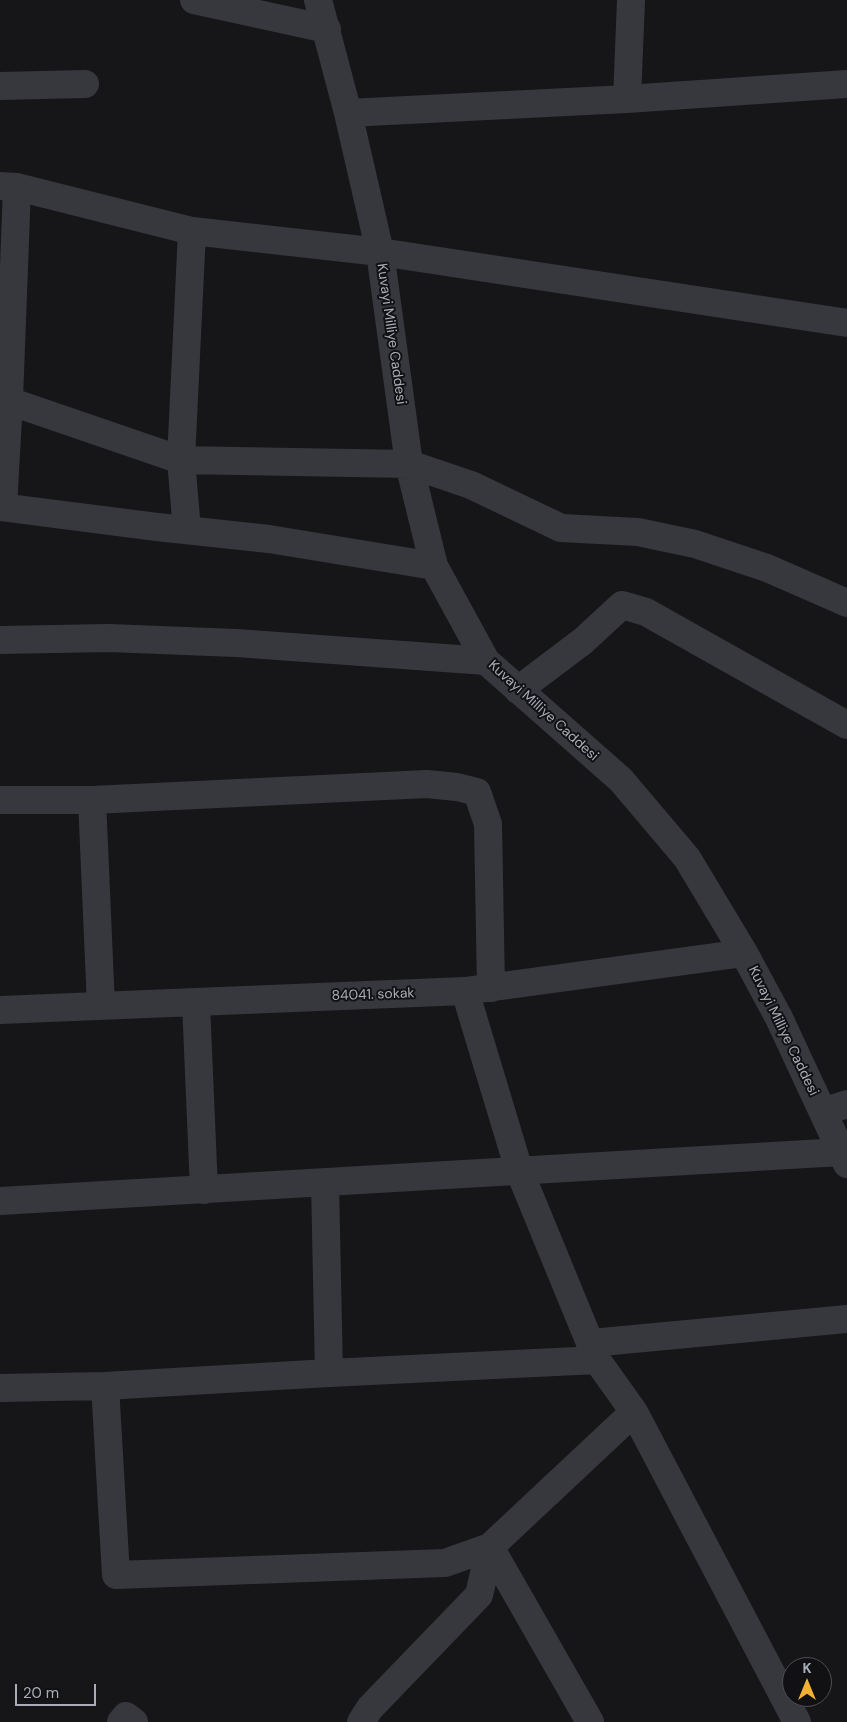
<!DOCTYPE html>
<style>
body{margin:0}
#map{position:relative;width:847px;height:1722px;overflow:hidden;background:#161618;font-family:"DM Sans",sans-serif}
canvas{display:block}
.north{position:absolute;left:782px;top:1657px;width:50px;height:50px;box-sizing:border-box;background:#111113;border:1px solid #4d4f55;border-radius:50%;rotate:0deg;font-size:14px;font-weight:700;line-height:20px;text-align:center;color:#a8adb8}
.north::after{content:'';display:block;margin:auto;width:18px;height:22px;background:#f2b134;clip-path:polygon(50% 0,100% 100%,50% 72%,0 100%)}
.scale{position:absolute;left:15px;top:1684px;width:81px;height:22px;box-sizing:border-box;border:2px solid #a8adb8;border-top:0;padding-left:6px;font-size:15px;line-height:18px;white-space:nowrap;color:#a8adb8;-webkit-text-stroke:4px #111113;paint-order:stroke}
</style>
<div id="map">
<canvas width="847" height="1722"></canvas>
<div class="north">K</div>
<div class="scale">20 m</div>
</div>
<script>
const ctx = document.querySelector('canvas').getContext('2d');
ctx.lineJoin = 'round';
function trace(path, color, width, dash) { ctx.strokeStyle = color; ctx.lineWidth = width; ctx.lineCap = dash ? 'butt' : 'round'; ctx.setLineDash(dash || []); ctx.stroke(path); }
function drawText(font, color, halo, rows, align = 'center') {
  ctx.font = font + ' "DM Sans",sans-serif'; ctx.lineWidth = 4; ctx.setLineDash([]); ctx.textBaseline = 'middle'; ctx.strokeStyle = halo; ctx.fillStyle = color; for (const [text, x, y, turn = 0] of rows) {
    ctx.save(); ctx.translate(x, y); ctx.rotate((+turn || 0) * Math.PI / 180); ctx.textAlign = isNaN(turn) ? turn : align; if (halo) ctx.strokeText(text, 0, 0); ctx.fillText(text, 0, 0); ctx.restore();
  }
}
trace(new Path2D(`
 M194 0 327 29
 M318 0 348 113 380 252 409 464 434 566 486 661 621 780 687 858 744 953 779 1018 847 1164
 M0 86 85 84
 M627 99 631 0
 M348 113 627 99 847 84
 M0 186 17 187 192 231 380 252 847 323
 M0 398 181 460 409 464 471 485 561 528 638 532 695 544 767 568 847 603
 M0 507 157 527 269 539 434 566
 M3 507 9 400 17 187
 M187 530 181 460 192 231
 M0 640 109 638 236 643 486 661
 M518 690 583 641 622 605 646 612 847 725
 M0 800H92L427 784 457 787 477 792 488 824 491 988
 M92 800 101 1006
 M465 991 519 1170 597 1360 634 1412 797 1722
 M196 1003 204 1190
 M0 1010 465 991 744 953
 M823 1112 847 1104
 M325 1183 329 1373
 M0 1201 841 1152
 M591 1343 847 1319
 M105 1386 116 1575 445 1563 490 1547 634 1412
 M0 1388 105 1386 329 1373 597 1360
 M490 1547 590 1722
 M121 1722 126 1716 134 1722
 M361 1722 370 1708 479 1595 490 1547`), '#37383d', 28);
drawText('14px', '#a8adb8', '#111113', [
 ["Kuvayi Milliye Caddesi",391,334,82],
 ["Kuvayi Milliye Caddesi",543,711,42],
 ["84041. sokak",373,995,-2],
 ["Kuvayi Milliye Caddesi",783,1031,64]
]);
</script>
